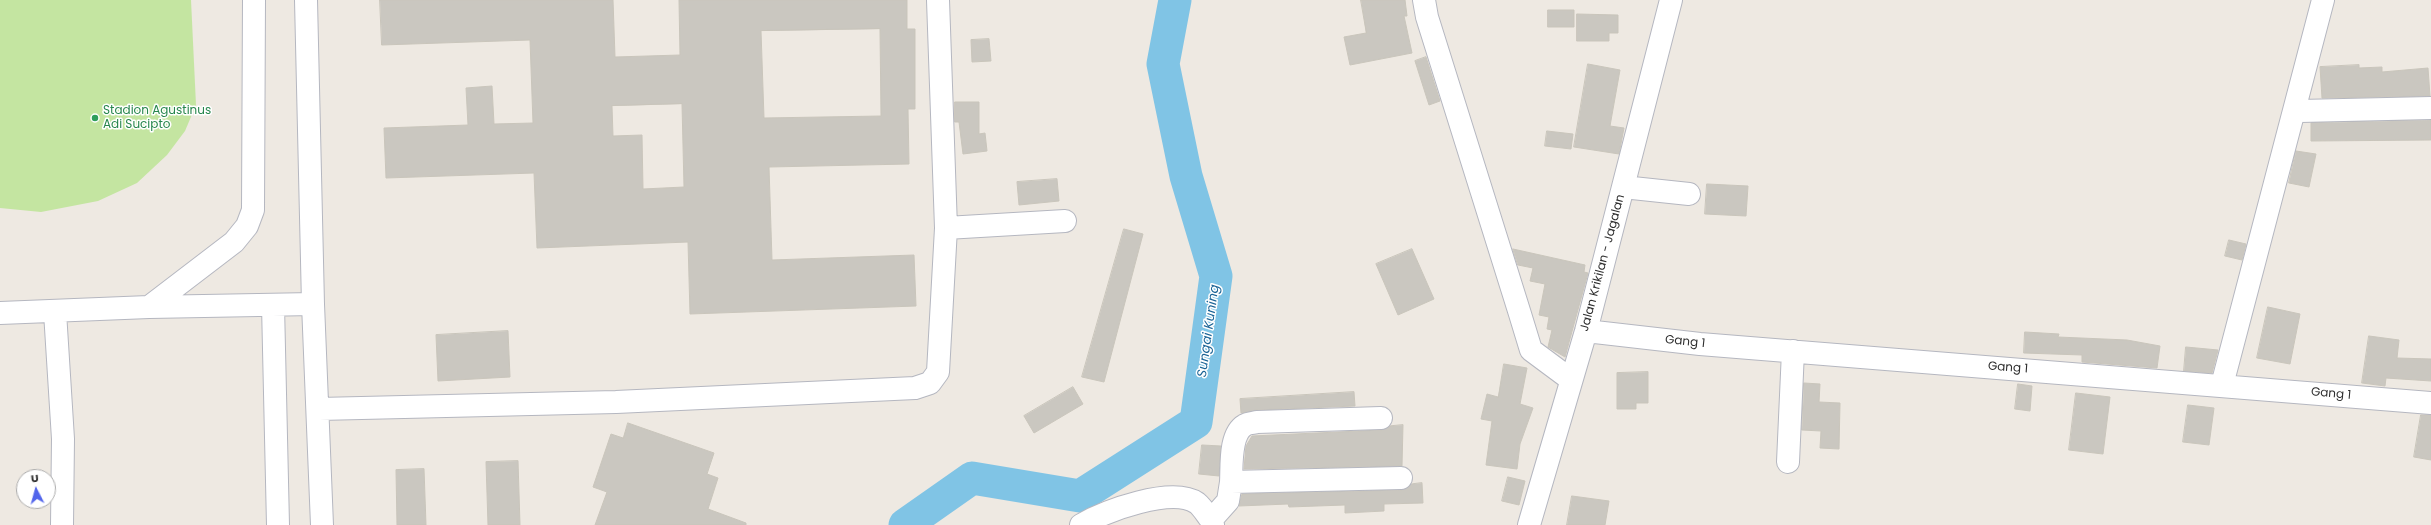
<!DOCTYPE html>
<style>
body{margin:0}
#map{position:relative;width:2431px;height:525px;overflow:hidden;background:#eee9e2;font-family:Poppins,sans-serif}
canvas{display:block}
.north{position:absolute;left:16px;top:469px;width:40px;height:40px;box-sizing:border-box;background:#fff;border:1px solid #ababab;border-radius:50%;rotate:354deg;font-size:11px;font-weight:700;line-height:16px;text-align:center;color:#2e2e2e}
.north::after{content:'';display:block;margin:auto;width:14px;height:18px;background:#5265eb;clip-path:polygon(50% 0,100% 100%,50% 72%,0 100%)}
</style>
<div id="map">
<canvas width="2431" height="525"></canvas>
<div class="north">U</div>
</div>
<script>
const ctx = document.querySelector('canvas').getContext('2d');
ctx.lineJoin = 'round';
function fillPath(path, color) { ctx.fillStyle = color; ctx.fill(path, 'evenodd'); }
function trace(path, color, width, dash) { ctx.strokeStyle = color; ctx.lineWidth = width; ctx.lineCap = dash ? 'butt' : 'round'; ctx.setLineDash(dash || []); ctx.stroke(path); }
function drawText(font, color, halo, rows, align = 'center') {
  ctx.font = font + ' Poppins,sans-serif'; ctx.lineWidth = 3; ctx.setLineDash([]); ctx.textBaseline = 'middle'; ctx.strokeStyle = halo; ctx.fillStyle = color; for (const [text, x, y, turn = 0] of rows) {
    ctx.save(); ctx.translate(x, y); ctx.rotate((+turn || 0) * Math.PI / 180); ctx.textAlign = isNaN(turn) ? turn : align; if (halo) ctx.strokeText(text, 0, 0); ctx.fillText(text, 0, 0); ctx.restore();
  }
}
fillPath(new Path2D(`
 M0 0H191L196 105 185 131 167 155 137 183 98 201 41 212 0 208Z`), '#c4e5a1');
trace(new Path2D(`
 M905 525 972 478 1080 496 1196 422 1216 276 1186 176 1163 64 1175 0`), '#80c4e5', 33);
const building = new Path2D(`
 M380 0H613L615 57 680 55 679 0H907V29H915V109H908L909 164 769 167 772 260 914 255 916 306 690 314 688 242 537 248 534 173 386 178 384 128 468 125 466 88 492 86 494 124 533 123 530 40 382 45ZM880 29 881 116 764 118 761 31ZM682 104 684 187 643 189 642 135 613 136 612 106Z
 M1361 0H1405L1407 16H1404L1412 53 1350 65 1344 37 1366 33Z
 M1548 10H1574V27H1548Z
 M1577 14 1618 15V33H1609V41H1577Z
 M989 39 991 61 972 62 971 40Z
 M1426 57 1440 101 1429 105 1415 61Z
 M1588 64 1620 70 1610 126 1624 128 1619 154 1574 147Z
 M2359 65V68L2382 67V72L2428 68 2430 96 2322 98 2320 67Z
 M955 102H979V134L985 133 987 151 963 154 959 122H955Z
 M2431 120V140L2311 141V123Z
 M1547 131 1573 134 1571 149 1545 146Z
 M2296 151 2316 154 2309 187 2289 183Z
 M1057 179 1059 201 1019 205 1017 182Z
 M1707 184 1748 186 1746 216 1705 214Z
 M1124 229 1143 234 1104 382 1082 377Z
 M2229 240 2246 244 2242 260 2225 256Z
 M1412 249 1434 299 1398 315 1376 264Z
 M1513 249 1585 265 1584 272 1588 273 1565 357 1548 347 1552 330 1547 329 1549 317 1539 315 1545 284 1530 281 1533 268 1518 265Z
 M2268 307 2300 314 2290 364 2257 358Z
 M508 331 510 377 438 381 436 335Z
 M2025 332 2059 334 2058 337 2127 340 2160 346 2157 368 2082 362V355L2024 353Z
 M2369 336 2399 340 2397 358 2431 359V381L2386 378 2385 386 2362 383Z
 M2186 347 2218 350 2212 373 2184 371Z
 M1504 364 1527 368 1520 404 1533 408 1520 444 1517 469 1486 465 1492 421 1481 419 1487 394 1498 397Z
 M1648 372V403H1636V409H1617V373Z
 M1804 383 1820 384 1819 402 1840 403 1839 449 1820 448 1821 431 1802 430Z
 M2018 384 2032 386 2030 411 2015 409Z
 M1073 387 1083 404 1034 433 1024 416Z
 M1354 392 1355 406 1257 410 1241 413 1240 399Z
 M2076 393 2110 397 2103 454 2069 450Z
 M2188 405 2214 408 2209 445 2183 442Z
 M2421 415H2431V460L2414 457Z
 M628 423 714 453 707 474 718 478 708 509 746 523V525H595L607 492 593 487 611 434 623 438Z
 M1403 425 1402 466 1244 469 1246 446 1252 436 1381 430 1390 426Z
 M1202 445 1221 446 1219 476 1199 474Z
 M518 461 520 525H488L486 462Z
 M424 469 426 525H397L396 470Z
 M1508 477 1525 481 1519 505 1502 501Z
 M1422 483 1423 503 1384 504V511L1345 513V505L1289 507 1288 504 1239 506 1242 494 1401 490 1412 484Z
 M1572 496 1609 501 1605 525H1567Z`);
fillPath(building, '#cac7c0');
trace(building, '#c9c5bb', 1);
const minor = new Path2D(`
 M306 0 313 304 322 525
 M1424 0 1427 17 1520 314 1531 350 1570 379
 M2300 111 2431 108
 M1623 187 1689 194
 M946 228 1065 221
 M273 305 278 525
 M149 307 234 242 247 226 253 210 254 0
 M55 312 63 439 62 525
 M0 313 149 307 313 304
 M1586 331 1700 344 2431 403
 M2222 385 2323 0
 M319 409 616 402 915 388 930 383 938 372 946 228 938 0
 M1788 462 1793 351
 M1231 482C1232 467 1229 434 1245 425 1248 423 1253 423 1257 422L1381 418
 M1081 525C1105 511 1172 486 1197 503 1202 507 1207 515 1211 520
 M1213 525 1211 520 1228 501 1231 482 1401 478
 M1529 525 1586 331 1671 0`);
trace(minor, '#b5b7c0', 24);
trace(minor, '#fff', 22);
for (const [x, y, r, color] of [
 [95,118,4,"#2e9e5b"]
]) { const dot = new Path2D(); dot.arc(x, y, r, 0, 2 * Math.PI); ctx.fillStyle = color; ctx.fill(dot); trace(dot, '#fff', 1.5); }
drawText('12px', '#27864d', '#fff', [
 ["Stadion Agustinus",103,111],
 ["Adi Sucipto",103,125]
], 'left');
drawText('12px', '#2e2e2e', '#fff', [
 ["Jalan Krikilan - Jagalan",1603,263,-75],
 ["Gang 1",1685,342,6],
 ["Gang 1",2008,368,4],
 ["Gang 1",2331,394,5]
]);
drawText('italic 13px', '#1a6395', '#fff', [
 ["Sungai Kuning",1209,331,-82]
]);
</script>
